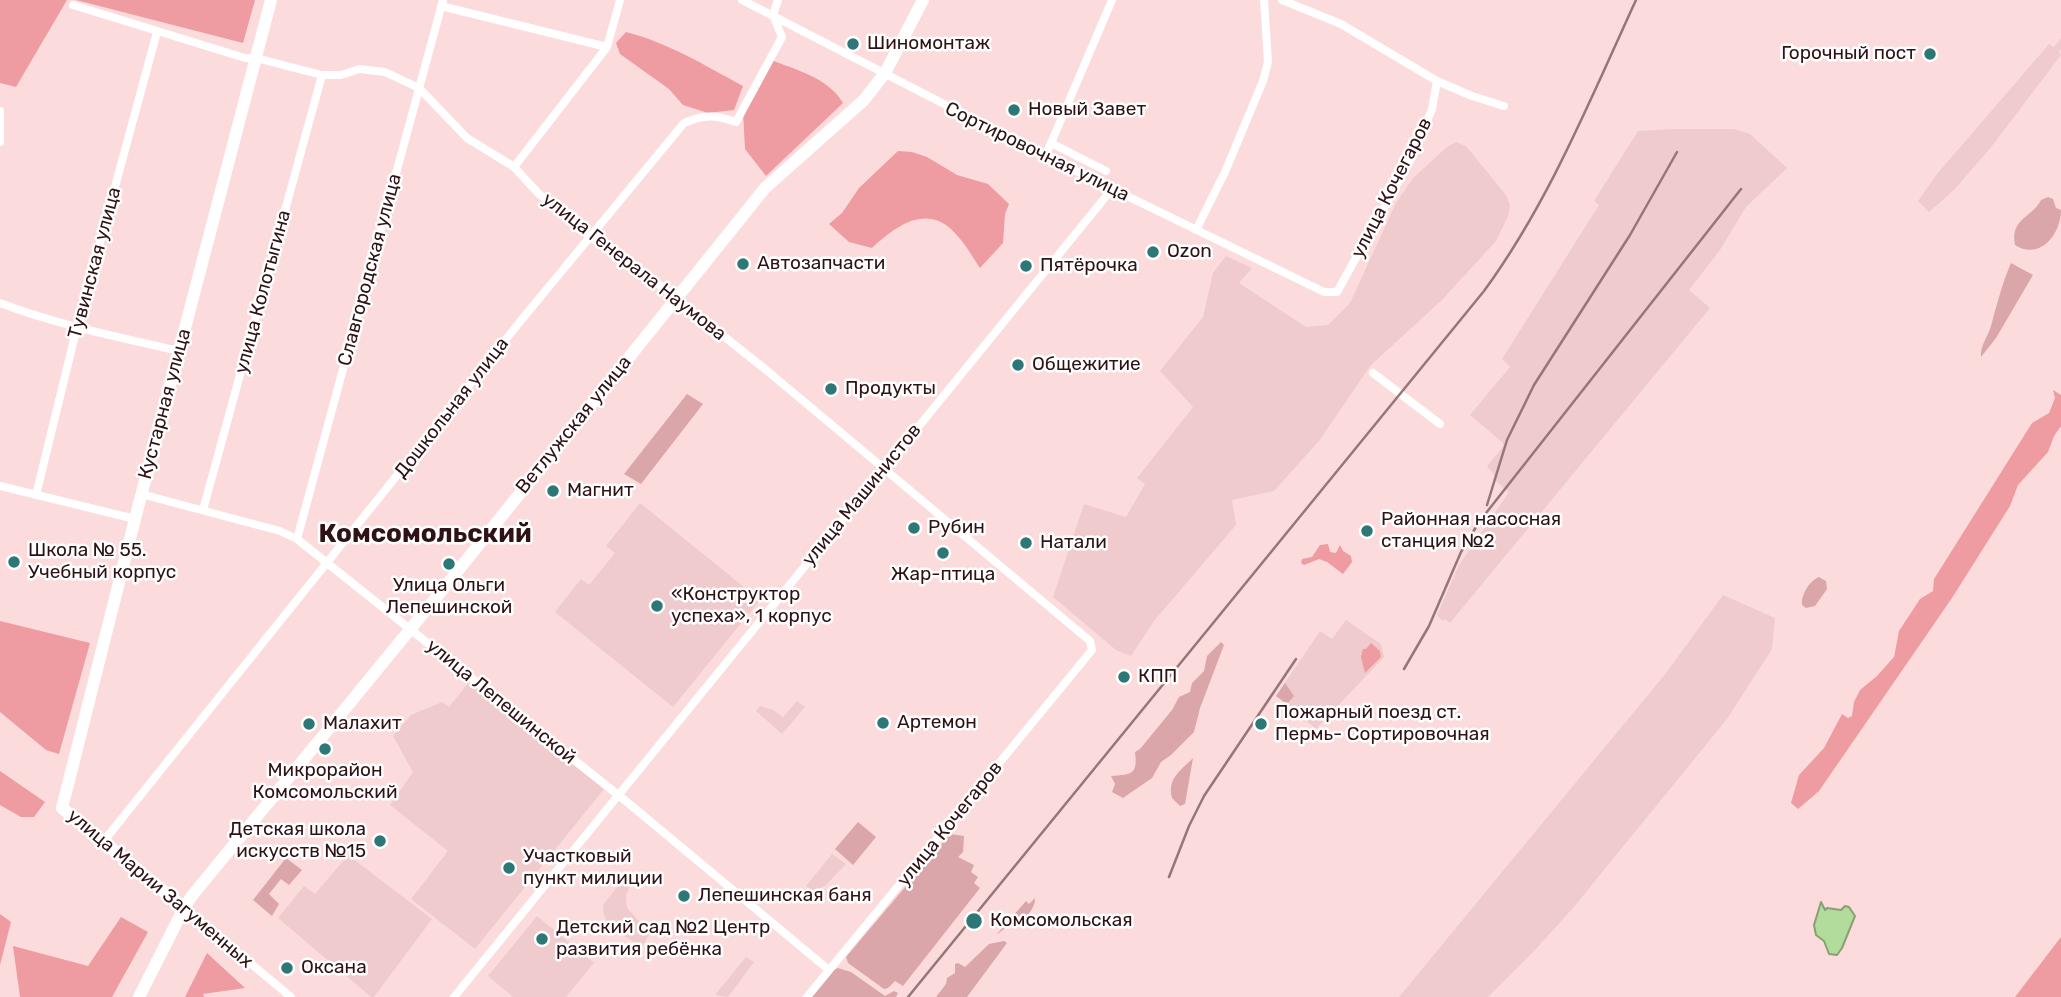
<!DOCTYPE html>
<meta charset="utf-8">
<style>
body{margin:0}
canvas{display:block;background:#fcdbdd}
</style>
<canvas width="2061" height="997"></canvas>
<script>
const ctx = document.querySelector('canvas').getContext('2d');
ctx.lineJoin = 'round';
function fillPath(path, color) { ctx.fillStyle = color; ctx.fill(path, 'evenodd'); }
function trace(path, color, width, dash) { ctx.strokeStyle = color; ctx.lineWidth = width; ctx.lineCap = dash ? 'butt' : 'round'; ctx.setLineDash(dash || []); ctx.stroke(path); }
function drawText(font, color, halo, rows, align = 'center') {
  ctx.font = font + ' Rubik,sans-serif'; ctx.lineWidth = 5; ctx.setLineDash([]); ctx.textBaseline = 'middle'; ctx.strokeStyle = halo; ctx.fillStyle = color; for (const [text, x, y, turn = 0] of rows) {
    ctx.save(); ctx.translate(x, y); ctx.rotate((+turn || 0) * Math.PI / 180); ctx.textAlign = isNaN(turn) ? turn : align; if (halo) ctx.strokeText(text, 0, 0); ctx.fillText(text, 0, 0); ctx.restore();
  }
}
fillPath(new Path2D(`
 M2061 38V49L2059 52 2061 55 1992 146 1954 190 1929 212 1918 201 1937 174 2049 44 2054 47Z
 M1673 129H1734L1750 134 1787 168 1746 207 1720 250 1689 290 1710 308 1450 623 1445 619 1443 621 1437 615 1459 565 1509 492 1493 479 1495 476 1487 466 1503 447V443L1470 415 1510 367 1502 359 1599 205 1594 201 1638 131Z
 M1456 142 1466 146 1506 195 1510 205 1508 216 1496 241 1442 300 1371 365 1319 441 1274 491 1232 500 1236 525 1154 621 1131 656 1116 650 1053 597 1084 504 1126 517 1145 484 1137 478 1193 407 1160 371 1203 317 1213 273 1226 256 1252 268 1239 283 1306 327 1328 325 1350 303 1396 203 1413 178 1447 147Z
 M640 503 760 600 673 707 555 612 581 579 589 585 615 553 606 546Z
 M1723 595 1775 618 1772 649 1727 719 1573 908 1535 950 1488 997H1399L1666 673Z
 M1346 620 1381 644 1384 657 1316 729 1276 696 1320 631 1332 639Z
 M469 682 604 789 475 949 411 899 448 851 390 805 413 772 393 736 411 715 442 702 449 707Z
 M797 701 805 707 782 734 756 711 760 706 773 710 783 717Z
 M832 854 846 864 825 886 813 892 806 886Z
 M348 855 432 919 374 997H371L278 918 304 886 315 894Z
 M623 879 631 884 626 895 627 908 650 933 642 947 610 927 604 915 603 905Z
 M537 916 594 963 566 997H513L488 976Z
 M746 957 754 962 728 997 715 995Z`), '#efcbcd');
fillPath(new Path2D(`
 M2048 197 2053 199 2056 208 2061 210C2061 234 2040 261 2015 245 2010 218 2032 218 2041 200Z
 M2011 263 2033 275 1996 338 1981 357C1980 345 1988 337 1991 326 1997 304 2002 284 2011 263Z
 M687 394 703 404 641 484 624 474Z
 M1819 577 1826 581 1827 589 1815 606 1806 608 1802 605C1801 595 1809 581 1819 577Z
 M1221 642 1224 645 1200 708 1194 732 1171 755 1161 762 1152 778 1123 798 1112 792 1115 784 1111 776C1131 774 1138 776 1135 752L1140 749 1172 710 1179 697 1190 692 1192 683 1204 671 1207 656Z
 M1285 683 1294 696 1287 704 1276 696Z
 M1193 758 1185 804 1180 806 1172 798C1167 779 1180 771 1193 758Z
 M858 822 876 837 853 865 835 849Z
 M950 834 964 836 963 852 958 857 974 865 971 872 978 877 974 883 980 888 903 986 895 981 888 988 884 989 848 963 846 957Z
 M286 858 302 870 289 885 281 879 269 894 279 904 272 916 253 900Z
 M1035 898C1036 907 1025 920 1017 925L1012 923 996 935 1026 901 1029 904Z
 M1004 941 1007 943 967 997H936L946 984 947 978 955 973V964L958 963 965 967 989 944Z
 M838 968 851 972 885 996 894 991 898 993 896 997H812L834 970Z`), '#daa6a9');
fillPath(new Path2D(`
 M0 0H67L16 87 0 83Z
 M76 0H255L243 43Z
 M626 32C669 43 704 65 743 86L734 110 708 113 683 105 669 89 620 54 616 43Z
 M769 59C795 70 828 77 843 103L766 176 745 149 743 112Z
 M898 151 912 152 927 157 957 175 988 184 1009 204 1005 214 1003 243 980 268C972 256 964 242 954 232 926 203 895 227 872 248L849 242 829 224 842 213 859 188Z
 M2053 390 2061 395V426L2054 436 2048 452 2018 485 2010 506 1952 598 1819 791 1798 809 1791 803 1799 775 1824 748 1842 714 1848 718 1852 716 1854 702 1860 690 1877 676 1894 657 1899 631 1920 599 1933 591 1934 579 2032 423 2049 413 2055 398Z
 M1328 544 1330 552 1336 553 1340 545 1343 551 1351 556 1352 562 1343 574 1327 562 1319 559 1304 565 1301 563 1302 559 1312 557 1320 545Z
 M0 621 90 643 59 754 46 750 0 712Z
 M1371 643 1380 651 1381 657 1365 673 1361 657 1363 649H1366Z
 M0 771 45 802 34 817H21L0 805Z
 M0 914 11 922 0 965Z
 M121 917 148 932 112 997H20L13 946 88 966Z
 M2061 937V997H2015Z
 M207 953 245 988 203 994 204 997H185Z`), '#ee9ca1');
const water = new Path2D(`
 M1821 902 1825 910 1827 908 1841 910 1845 906 1849 907 1855 916 1842 948 1837 955 1829 954 1824 941 1816 935 1814 925Z`);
fillPath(water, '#b1dc9c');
trace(water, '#8a9f74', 2);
trace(new Path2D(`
 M742 0 1045 156 1324 292H1337L1413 155 1432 109 1437 81
 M1282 0 1341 24 1437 81 1472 96 1504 106
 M73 5 245 58H256L322 75H341L359 69 385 72 419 88 467 138 514 167 538 193 590 237 653 280 765 369 1090 641 1092 650 807 997
 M441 6 607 47
 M0 111V142
 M1051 143 1112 0
 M1045 156 1051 143 1106 171
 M514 167 607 47 620 0
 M1196 230 1225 172 1263 81 1268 62 1264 0
 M0 303C58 325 119 337 179 351
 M1373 373 1440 424
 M0 486 135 519
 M141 494 280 531 297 539 627 802 829 970
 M36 495 77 327 157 32
 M203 510 322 75
 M297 539 443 0
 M103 842 523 318 684 123C704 114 716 115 736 122L782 37 773 15 778 0
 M184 908 291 997
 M454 997 1112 189`), '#fff', 8);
trace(new Path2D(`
 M184 908 62 808 135 519 271 0
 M139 997 184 908 191 897 444 588 765 188 864 100 885 73 923 0`), '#fff', 12);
trace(new Path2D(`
 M1487 505 1507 440 1534 385 1630 235 1677 152
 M1404 669 1429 626 1461 552 1479 522 1741 189
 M1169 877 1189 826 1204 796 1296 659
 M908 997 1484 291C1549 202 1590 100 1636 0`), '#957679', 2.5);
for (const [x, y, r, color] of [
 [853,44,7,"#2d7777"],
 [1930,54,7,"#2d7777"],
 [1014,110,7,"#2d7777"],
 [1153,252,7,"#2d7777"],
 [743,264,7,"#2d7777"],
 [1026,266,7,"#2d7777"],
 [1018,365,7,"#2d7777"],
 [831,389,7,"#2d7777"],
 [553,491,7,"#2d7777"],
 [914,528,7,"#2d7777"],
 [1367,531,7,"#2d7777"],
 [1026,543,7,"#2d7777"],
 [943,553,7,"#2d7777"],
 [14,562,7,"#2d7777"],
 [449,564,7,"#2d7777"],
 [657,606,7,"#2d7777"],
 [1124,677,7,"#2d7777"],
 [883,723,7,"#2d7777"],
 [309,724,7,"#2d7777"],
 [1261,724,7,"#2d7777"],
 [325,749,7,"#2d7777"],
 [380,841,7,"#2d7777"],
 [509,868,7,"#2d7777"],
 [684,896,7,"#2d7777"],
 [974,921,9,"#2d7777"],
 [542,939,7,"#2d7777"],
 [287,968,7,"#2d7777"]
]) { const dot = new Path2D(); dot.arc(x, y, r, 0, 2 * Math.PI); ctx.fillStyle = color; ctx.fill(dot); trace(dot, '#fff', 2.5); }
drawText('19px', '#2e1215', '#fff', [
 ["Шиномонтаж",867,44],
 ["Горочный пост",1916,54,"right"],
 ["Новый Завет",1028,110],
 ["Ozon",1167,252],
 ["Автозапчасти",757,264],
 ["Пятёрочка",1040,266],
 ["Общежитие",1032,365],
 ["Продукты",845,389],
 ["Магнит",567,491],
 ["Районная насосная",1381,520],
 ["станция №2",1381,542],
 ["Рубин",928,528],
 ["Натали",1040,543],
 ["Школа № 55.",28,551],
 ["Учебный корпус",28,573],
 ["Жар-птица",943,575,"center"],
 ["Улица Ольги",449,586,"center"],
 ["Лепешинской",449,608,"center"],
 ["«Конструктор",671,595],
 ["успеха», 1 корпус",671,617],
 ["КПП",1138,677],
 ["Пожарный поезд ст.",1275,713],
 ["Пермь- Сортировочная",1275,735],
 ["Артемон",897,723],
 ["Малахит",323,724],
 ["Микрорайон",325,771,"center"],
 ["Комсомольский",325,793,"center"],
 ["Детская школа",366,830,"right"],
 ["искусств №15",366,852,"right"],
 ["Участковый",523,857],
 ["пункт милиции",523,879],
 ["Лепешинская баня",698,896],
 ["Комсомольская",990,921],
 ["Детский сад №2 Центр",556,928],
 ["развития ребёнка",556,950],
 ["Оксана",301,968]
], 'left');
drawText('19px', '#2e1215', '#fff', [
 ["Сортировочная улица",1037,152,26],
 ["улица Кочегаров",1392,188,-63],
 ["Тувинская улица",95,263,-75],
 ["улица Генерала Наумова",634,267,38],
 ["Славгородская улица",370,270,-75],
 ["улица Колотыгина",263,292,-75],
 ["Кустарная улица",165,404,-75],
 ["Дошкольная улица",452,408,-52],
 ["Ветлужская улица",574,425,-51],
 ["улица Машинистов",862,495,-51],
 ["улица Лепешинской",501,702,39],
 ["улица Кочегаров",950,824,-51],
 ["улица Марии Загуменных",160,889,40]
]);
drawText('bold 26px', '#2e1215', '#fff', [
 ["Комсомольский",425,534]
]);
</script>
